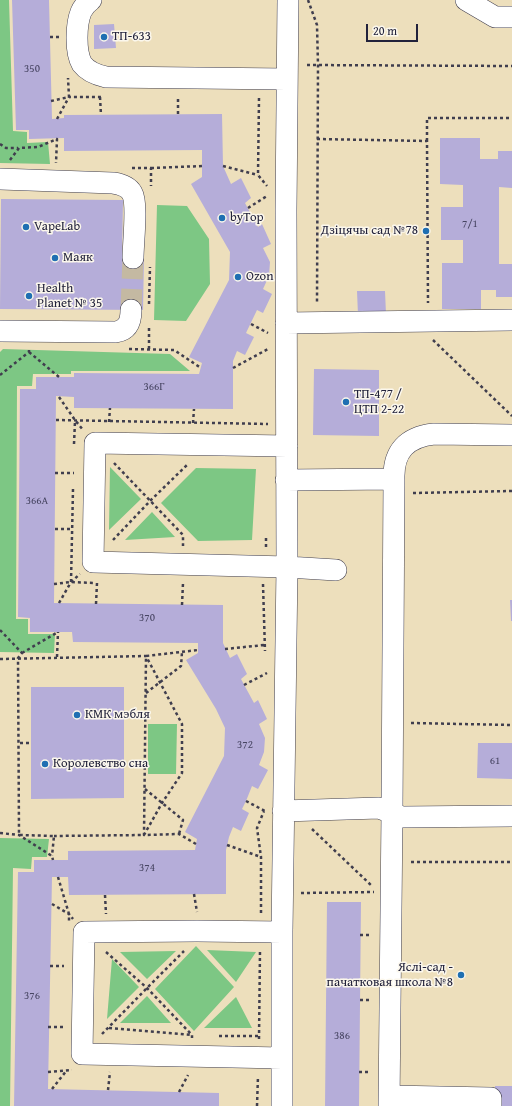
<!DOCTYPE html>
<meta charset="utf-8">
<style>
body{margin:0}
#map{position:relative;width:512px;height:1106px;overflow:hidden;background:#eddfbc;font-family:"Gentium Book Plus",serif}
canvas{display:block}
.scale{position:absolute;left:366px;top:24px;width:52px;height:18px;box-sizing:border-box;border:2px solid #22223b;border-top:0;padding-left:5px;font-size:12px;line-height:14px;white-space:nowrap;color:#22223b;-webkit-text-stroke:3px #fbf7ec;paint-order:stroke}
</style>
<div id="map">
<canvas width="512" height="1106"></canvas>
<div class="scale">20 m</div>
</div>
<script>
const ctx = document.querySelector('canvas').getContext('2d');
ctx.lineJoin = 'round';
function fillPath(path, color) { ctx.fillStyle = color; ctx.fill(path, 'evenodd'); }
function trace(path, color, width, dash) { ctx.strokeStyle = color; ctx.lineWidth = width; ctx.lineCap = dash ? 'butt' : 'round'; ctx.setLineDash(dash || []); ctx.stroke(path); }
function drawText(font, color, halo, rows, align = 'center') {
  ctx.font = font + ' "Gentium Book Plus",serif'; ctx.lineWidth = 3; ctx.setLineDash([]); ctx.textBaseline = 'middle'; ctx.strokeStyle = halo; ctx.fillStyle = color; for (const [text, x, y, turn = 0] of rows) {
    ctx.save(); ctx.translate(x, y); ctx.rotate((+turn || 0) * Math.PI / 180); ctx.textAlign = isNaN(turn) ? turn : align; if (halo) ctx.strokeText(text, 0, 0); ctx.fillText(text, 0, 0); ctx.restore();
  }
}
fillPath(new Path2D(`
 M0 0H9L13 131 27 132V143L48 142 50 164 0 163Z
 M157 205 187 206 209 239 210 284 186 321 154 320Z
 M3 349 170 354 190 371H71V374H33L32 386H17L16 619H28V634H55L54 653 0 652V352Z
 M110 467 141 499 109 530Z
 M196 468 256 469 252 540 198 541 161 503Z
 M152 512 175 537 125 540Z
 M148 724H177L176 774H148Z
 M0 838 49 839 47 857H32L31 869 13 868 10 1106H0Z
 M196 946 234 987 194 1031 155 989Z
 M207 950 256 952 236 982Z
 M176 951 147 979 120 952Z
 M112 959 139 987 107 1019Z
 M147 996 171 1023H120Z
 M236 997 252 1028H204Z`), '#7dc784');
fillPath(new Path2D(`
 M12 0H49L52 119 64 118V115L222 114 223 166 231 184 241 178 251 198 245 203 258 227 262 224 271 244 263 248 270 262 269 276 263 289 272 294 263 313 257 310 246 333 254 337 245 355 237 351 233 361V409L74 408V397L56 396 54 603 223 605V643L230 658 237 654 247 674 241 679 254 703 258 700 267 719 259 724 265 738 264 752 259 765 268 770 258 789 252 786 246 801 242 809 249 813 241 831 233 827 229 837 226 850V894L69 895 68 877H52L48 1089 219 1093V1106H14L18 872H34V860H68V851L195 850 197 839 185 832 224 756 225 728 216 709 186 660 198 653V643L73 642 72 632H30V618L18 617 20 389H36V377H74V373L199 374 202 363 189 357 229 280 230 252 191 184 202 177V150L64 151V138L29 139V130H16Z
 M114 24 116 48 94 49V25Z
 M440 138H480V159H498V151H512V188L499 187V264H512V297H496V290H481V309H442V263H463V240H441V207H463V185L440 184Z
 M1 199 123 200 122 258H144L143 310 0 309Z
 M357 291H385L386 314 358 315Z
 M314 369 379 370V436L313 435Z
 M510 600H512V621H511Z
 M31 687H124V798L31 799Z
 M478 743H512V779L477 778Z
 M327 902H361L359 1106H325Z
 M495 1086H512V1106H495Z`), '#b5add9');
trace(new Path2D(`
 M131 310 133 258`), '#c4b9a2', 21, [21, 10]);
const minor = new Path2D(`
 M91 0C87 3 83 7 81 12 76 24 75 52 82 64 88 72 97 75 106 77L286 79
 M466 0 495 17H512
 M0 179 113 183C120 184 128 186 132 193 138 203 133 244 133 258
 M286 323 512 320
 M0 331 116 332C128 330 131 321 131 310
 M287 446 95 443 93 562 287 567 336 570
 M394 479C393 451 407 437 434 434L512 435
 M286 480 394 479 392 813 389 1106
 M283 811 379 808 402 817 512 816
 M282 932 197 931 84 932 82 1054 282 1058
 M390 1096 491 1098V1106
 M282 1106V932L287 567 286 210 288 0`);
trace(minor, '#403e4e', 22);
trace(new Path2D(`
 M308 0 317 25 318 65 317 303
 M50 37H59
 M307 65 512 66
 M100 97 101 115
 M259 98 258 175 267 186
 M51 101 69 97 68 78
 M178 114V97
 M57 119 69 97H101
 M317 139 427 141 428 303
 M427 141V118H512
 M0 144 6 148H18
 M10 160 19 148 38 147 57 139 56 163
 M223 166 258 175
 M132 168H151V186
 M151 168 203 166
 M248 208 267 196
 M149 304 150 267
 M251 324 268 333
 M433 340 512 416
 M129 349 174 350 201 368
 M149 349V325
 M29 352 59 377
 M233 368 268 349
 M0 375 29 352V350
 M59 397 75 420 83 430
 M56 420 268 424
 M109 422 110 408
 M193 423 194 409
 M74 444 75 421
 M114 463 183 535V546
 M55 473H74
 M413 493 512 491
 M55 529H72
 M113 540 151 500 188 464
 M266 547V536
 M71 582 73 489
 M54 584 71 582 94 583
 M263 584 265 651
 M59 603 71 582 80 574
 M96 604 97 583
 M182 605 183 583
 M0 630 22 653 18 658 19 835 54 836 52 856
 M225 649 264 645
 M22 653 58 632
 M57 657 58 632
 M0 659 146 656 182 724V773L162 803 144 835 54 836
 M244 685 267 673
 M146 693 181 666 182 652
 M411 723 512 725
 M20 743H31
 M145 789 183 820 179 834
 M246 801 265 811
 M312 829 372 886
 M0 833 19 835 52 856 53 860
 M196 844 179 834 144 835 146 656 198 650
 M227 845 261 857
 M411 862H512
 M58 877 69 914V921
 M301 893 374 892
 M194 894 197 912
 M105 895 106 914
 M52 904 69 914 73 919
 M261 913V857L257 828 264 811
 M360 935H372
 M106 952 147 988 192 1035V1038
 M50 966H64
 M360 1000H371
 M48 1027H64
 M109 1028 192 1035
 M102 1034 147 988 184 951
 M219 1036H259
 M259 1039 260 950
 M48 1072 72 1070
 M359 1072H370
 M52 1089 67 1070
 M108 1090 110 1072
 M179 1092 188 1075
 M257 1106 258 1076`), '#403e4e', 2.5, [3, 3]);
trace(minor, '#fff', 21);
for (const [x, y, r, color] of [
 [104,37,4,"#1f6fb2"],
 [222,218,4,"#1f6fb2"],
 [26,227,4,"#1f6fb2"],
 [426,231,4,"#1f6fb2"],
 [55,258,4,"#1f6fb2"],
 [238,277,4,"#1f6fb2"],
 [29,296,4,"#1f6fb2"],
 [346,402,4,"#1f6fb2"],
 [77,715,4,"#1f6fb2"],
 [45,764,4,"#1f6fb2"],
 [461,975,4,"#1f6fb2"]
]) { const dot = new Path2D(); dot.arc(x, y, r, 0, 2 * Math.PI); ctx.fillStyle = color; ctx.fill(dot); trace(dot, '#fbf7ec', 1.5); }
drawText('11px', '#474562', null, [
 ["350",32,69],
 ["7/1",470,224],
 ["366Г",154,387],
 ["366А",37,501],
 ["370",147,618],
 ["372",245,745],
 ["61",495,761],
 ["374",147,868],
 ["376",32,996],
 ["386",342,1036]
]);
drawText('13px', '#22223b', '#fbf7ec', [
 ["ТП-633",112,37],
 ["byTop",230,218],
 ["VapeLab",34,227],
 ["Дзіцячы сад №78",418,231,"right"],
 ["Маяк",63,258],
 ["Ozon",246,277],
 ["Health",37,289],
 ["Planet № 35",37,304],
 ["ТП-477 /",354,395],
 ["ЦТП 2-22",354,410],
 ["КМК мэбля",85,715],
 ["Королевство сна",53,764],
 ["Яслі-сад -",453,968,"right"],
 ["пачатковая школа №8",453,983,"right"]
], 'left');
</script>
